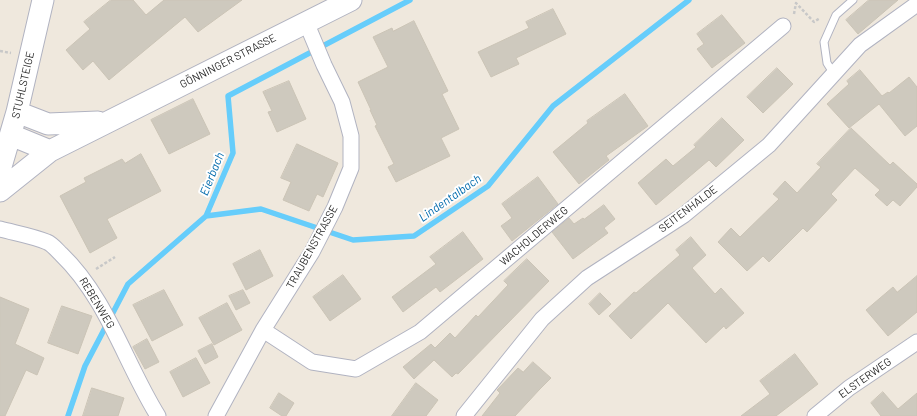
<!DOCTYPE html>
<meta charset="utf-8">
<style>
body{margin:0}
canvas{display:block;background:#efe8dd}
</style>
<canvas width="917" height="416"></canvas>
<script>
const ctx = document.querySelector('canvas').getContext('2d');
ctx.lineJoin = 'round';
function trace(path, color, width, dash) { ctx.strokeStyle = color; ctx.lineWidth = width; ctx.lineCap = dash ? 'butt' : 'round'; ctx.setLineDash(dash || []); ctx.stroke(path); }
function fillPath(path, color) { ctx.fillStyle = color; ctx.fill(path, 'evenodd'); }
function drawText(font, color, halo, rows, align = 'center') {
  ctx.font = font + ' Barlow,sans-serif'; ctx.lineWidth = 4; ctx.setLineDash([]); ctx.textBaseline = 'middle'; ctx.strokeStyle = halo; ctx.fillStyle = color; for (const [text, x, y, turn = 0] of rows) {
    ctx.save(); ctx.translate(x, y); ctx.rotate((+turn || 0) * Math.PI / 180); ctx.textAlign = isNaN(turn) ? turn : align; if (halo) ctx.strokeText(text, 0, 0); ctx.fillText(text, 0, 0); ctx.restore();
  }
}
trace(new Path2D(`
 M206 216 261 209 353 240 414 236 488 186 553 106 689 0
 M68 416 85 366 128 284 206 216 233 153 228 96 410 0`), '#66cdfb', 5.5);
const building = new Path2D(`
 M111 0H133L146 15 164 0H242L198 32 185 17 109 80 93 61 83 70 66 50 90 29 84 22Z
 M869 0H898L858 34 846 20Z
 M553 9 566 34 516 58 519 64 491 77 478 52 529 28 526 22Z
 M722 15 745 43 712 68 697 49 704 44 697 34Z
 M414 21 448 91 442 94 459 129 441 138 450 156 396 182 388 167 394 164 375 126 377 125 370 110H371L358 82 388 67 373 37 392 28 393 31Z
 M777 68 793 84 763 113 747 97Z
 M860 70 882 96 888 92 889 93 909 77 917 87V126L905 136 879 104 849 128 827 104 849 84 847 81Z
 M289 81 306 119 277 132 268 112 272 111 263 92Z
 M625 94 648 126 606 156 609 160 579 184 553 152 588 123 587 121Z
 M193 99 210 134 169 154 151 120Z
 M722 118 744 140 716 167 709 160 656 205 638 183 666 159 673 166 696 147 694 145Z
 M851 128 890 165 893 162 917 184V187L900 206 893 200 887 206 875 195 880 190 855 168 831 194 837 200 807 232 803 228 769 262 763 256 747 271 718 242 731 228 740 237 779 199 773 194 785 181 797 193 821 167 817 164Z
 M297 144 338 163 323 197 317 194 309 211 283 200 291 182 281 178Z
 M141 154 161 191 107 219 117 238 90 253 60 196 86 182 84 178 122 159 125 163Z
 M538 177 558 204 512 241 501 226 512 218 502 204Z
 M604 205 615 219 604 228 608 233 573 259 552 232 569 218 574 224 583 218 584 219Z
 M463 232 483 259 440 292 436 287 403 312 392 297 436 264 430 257Z
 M691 237 706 255 692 268 715 294 721 288 744 313 726 329 724 326 706 343 668 303 631 339 609 316 634 292 636 293 680 255 676 250Z
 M260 250 273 276 246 290 233 264Z
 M527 259 549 281 458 374 456 373 452 377 434 360 414 379 403 367 431 344 435 348 450 333 455 338 476 315 478 317 508 285 504 281Z
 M343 275 361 299 330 321 313 297Z
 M917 276V312L888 336 866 310 893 287 897 292Z
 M164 290 183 325 152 341 133 305Z
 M243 290 250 303 236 310 229 296Z
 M600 293 611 304 599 315 589 304Z
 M0 297 29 309 15 344 44 358 37 375 26 370 5 416H0Z
 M227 303 242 330 214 345 199 318Z
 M62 306 92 316 78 354 48 343Z
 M147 339 159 362 145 369 133 347Z
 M212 344 218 357 205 364 198 351Z
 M795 354 818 384 776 416H741L770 394 760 381Z
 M196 358 210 383 183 397 170 372Z
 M533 362 551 378 540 389 515 416H482L500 393 497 390 518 368 523 372Z
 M416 383 438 400 426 416H392Z
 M92 388 124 398 118 416H83Z
 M883 392 898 409 917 393V416H881L871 403Z
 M279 393 294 403 286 416H282L270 408Z`);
fillPath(building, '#cec9be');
trace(building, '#cbc4b6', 1);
const lane = new Path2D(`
 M834 74 827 63 824 42 836 15 853 0`);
const street = new Path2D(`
 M0 229C15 233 33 236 47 242 52 244 57 250 61 254 107 298 125 363 158 416
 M263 330 312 362 356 369 420 332 783 26
 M216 416 263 330 312 252 335 207 351 168V136L342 102 324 65 306 22
 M464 416 542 319 587 278 684 215 769 145 860 45 917 4
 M815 416 849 388 917 342`);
const secondary = new Path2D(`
 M17 112 48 124 98 122
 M11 135 50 151
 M0 170 17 112 43 0
 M0 191 50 151 351 0`);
trace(lane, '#b1b3c1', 9);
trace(street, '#b1b3c1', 17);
trace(secondary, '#b1b3c1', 23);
trace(new Path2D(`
 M794 14 796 3 814 22 820 18
 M0 51 11 53
 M96 269 115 257`), '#c8c8c8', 2.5, [3, 2]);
trace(lane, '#fff', 7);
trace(street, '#fff', 15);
trace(secondary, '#fff', 21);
drawText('11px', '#2c2c2c', '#fff', [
 ["GÖNNINGER STRASSE",228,61,-27],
 ["STUHLSTEIGE",23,85,-77],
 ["SEITENHALDE",688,209,-37],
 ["WACHOLDERWEG",534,236,-40],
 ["TRAUBENSTRASSE",312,247,-61],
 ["REBENWEG",97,303,59],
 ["ELSTERWEG",865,378,-35]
]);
drawText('italic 12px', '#006aac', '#fff', [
 ["Eierbach",212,174,-68],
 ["Lindentalbach",450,198,-35]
]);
</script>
